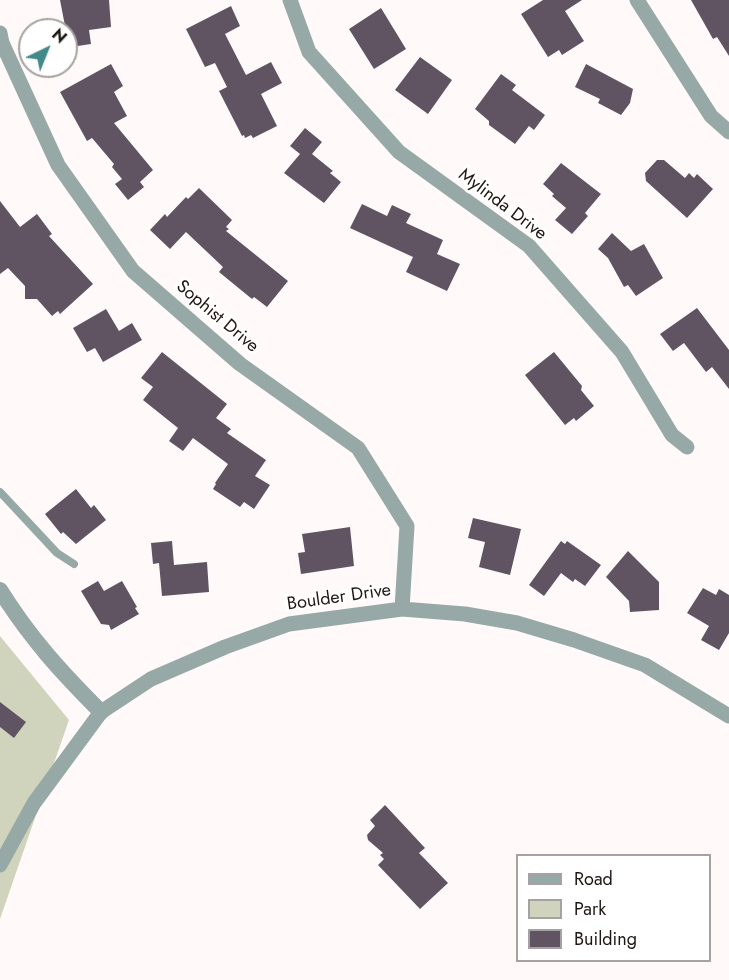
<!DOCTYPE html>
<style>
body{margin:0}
#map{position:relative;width:729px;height:980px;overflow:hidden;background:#fffaf9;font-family:Jost,sans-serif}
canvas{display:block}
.legend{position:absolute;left:516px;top:854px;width:195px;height:108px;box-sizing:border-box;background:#fff;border:2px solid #a5a2a1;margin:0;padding:8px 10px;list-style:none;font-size:18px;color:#1e1613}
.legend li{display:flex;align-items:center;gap:12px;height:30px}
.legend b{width:30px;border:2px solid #a5a2a1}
.north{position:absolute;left:18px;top:18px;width:60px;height:60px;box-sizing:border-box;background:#fff;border:2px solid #a5a2a1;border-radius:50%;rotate:43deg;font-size:16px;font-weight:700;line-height:24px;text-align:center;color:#1e1613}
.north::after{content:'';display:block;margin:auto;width:21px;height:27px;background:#428a89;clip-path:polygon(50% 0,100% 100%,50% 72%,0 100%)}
</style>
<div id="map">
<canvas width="729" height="980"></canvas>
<ul class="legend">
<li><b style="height:8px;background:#96a9a6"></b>Road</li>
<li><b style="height:16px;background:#d1d4bd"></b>Park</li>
<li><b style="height:16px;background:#605463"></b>Building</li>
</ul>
<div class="north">N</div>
</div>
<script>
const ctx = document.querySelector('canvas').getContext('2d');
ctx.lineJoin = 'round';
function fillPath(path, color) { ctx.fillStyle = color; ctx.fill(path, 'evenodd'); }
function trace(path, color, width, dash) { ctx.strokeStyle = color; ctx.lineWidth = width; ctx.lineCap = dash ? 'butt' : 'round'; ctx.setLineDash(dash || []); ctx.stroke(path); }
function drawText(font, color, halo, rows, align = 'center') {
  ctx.font = font + ' Jost,sans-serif'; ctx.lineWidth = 6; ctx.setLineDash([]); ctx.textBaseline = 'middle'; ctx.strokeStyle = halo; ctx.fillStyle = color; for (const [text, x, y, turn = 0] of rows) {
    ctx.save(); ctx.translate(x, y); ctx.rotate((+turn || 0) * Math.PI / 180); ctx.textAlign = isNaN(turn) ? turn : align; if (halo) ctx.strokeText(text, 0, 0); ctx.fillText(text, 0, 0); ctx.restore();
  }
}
fillPath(new Path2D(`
 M0 636 69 720 0 919Z`), '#d1d4bd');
fillPath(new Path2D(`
 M60 0H109L111 27 89 30 91 44 71 47 68 26H65Z
 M543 0H582L565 11 584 41 562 55 559 50 548 57 521 14Z
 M691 0H729V56L717 37 713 39Z
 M231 6 240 26 225 34 246 75 271 62 282 83 261 94 277 126 253 138 251 135 245 138 244 135 242 136 219 91 227 87 215 63 205 67 186 29Z
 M381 8 406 49 374 69 349 29Z
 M420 57 452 80 428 114 395 90Z
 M111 64 123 86 114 92 127 116 114 123 153 170 140 182 144 187 128 200 115 184 122 179 112 167 114 164 92 138 87 141 60 92Z
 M586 64 633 89 630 103 621 115 598 103 600 99 575 87Z
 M501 74 516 85 512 90 545 115 534 130 529 126 515 144 489 125V121L475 109Z
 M305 128 322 142 312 154 333 171 330 173 341 182 324 203 284 173 300 154 290 146Z
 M657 160H664L685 178 689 173 694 178 697 174 713 189 687 218 646 181 645 173Z
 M561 163 601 194 585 213 588 216 572 234 555 220 566 208 552 196 554 194 543 184Z
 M199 188 232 220 226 227 229 229 226 231 288 281 267 307 254 297 252 299 219 272 223 267 186 232 170 249 150 230 165 214 167 217 186 197 188 199Z
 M0 201 20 227 37 214 52 234 49 236 93 284 60 314 58 311 52 316 37 299H25V286L8 268 0 274Z
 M362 204 387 216 392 205 411 214 406 223 443 240 437 254 460 264 447 291 406 272 413 257 350 228Z
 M612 233 631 251 644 244 663 278 636 296 628 285 624 287 608 258 598 249Z
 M697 308 729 350V389L712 367 706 372 684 343 673 351 660 334Z
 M106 309 119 331 132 323 142 340 103 362 95 348 87 352 73 328Z
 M162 352 227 404 216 418 231 429 227 433 266 460 255 476 270 485 254 509 244 502 240 507 213 489 216 484 215 483 228 464 193 438 183 451 169 441 178 428 143 400 153 387 141 378Z
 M554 352 582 386 581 390 594 406 576 421 574 418 565 425 525 375Z
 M76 489 91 508 94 505 106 520 76 544 63 532 61 534 45 514Z
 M473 518 521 529 510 575 479 567 485 542 468 538Z
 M350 527 354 566 301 574 298 553 305 552 302 534Z
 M172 541 174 565 207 562 209 592 162 596 159 563 153 564 151 543Z
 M561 541 565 544 567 541 601 565 585 586 575 579 573 582 561 573 544 596 529 585Z
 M628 551 659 582V610L630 612 629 601 606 577Z
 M98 581 104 591 122 581 137 607 135 608 139 614 111 630 109 625 101 624 81 591Z
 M703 588 716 595 719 589 729 595V633L719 650 701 640 709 626 687 613Z
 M0 702 26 722 14 738 0 727Z
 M385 805 425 848 419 853 448 883 420 909 378 865 384 859 380 855 383 853 368 840 367 835 375 826 370 820Z`), '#605463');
trace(new Path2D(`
 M0 492 57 553 74 564`), '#96a9a6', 8);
trace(new Path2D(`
 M290 0 309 52 399 152 529 246 622 352 672 435 687 447
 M637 0 711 116 729 132
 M0 33 2 43 58 165 133 271 240 364 358 448 407 526 402 609
 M0 865 34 803 101 712 151 679 225 647 289 624 402 609 465 614 517 623 574 640 645 665 729 716`), '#96a9a6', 15);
trace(new Path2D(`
 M0 590C30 638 61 672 101 712`), '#96a9a6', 16);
drawText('18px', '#1e1613', '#fff', [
 ["Mylinda Drive",502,205,37],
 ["Sophist Drive",217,317,40],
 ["Boulder Drive",339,598,-8]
]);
</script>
